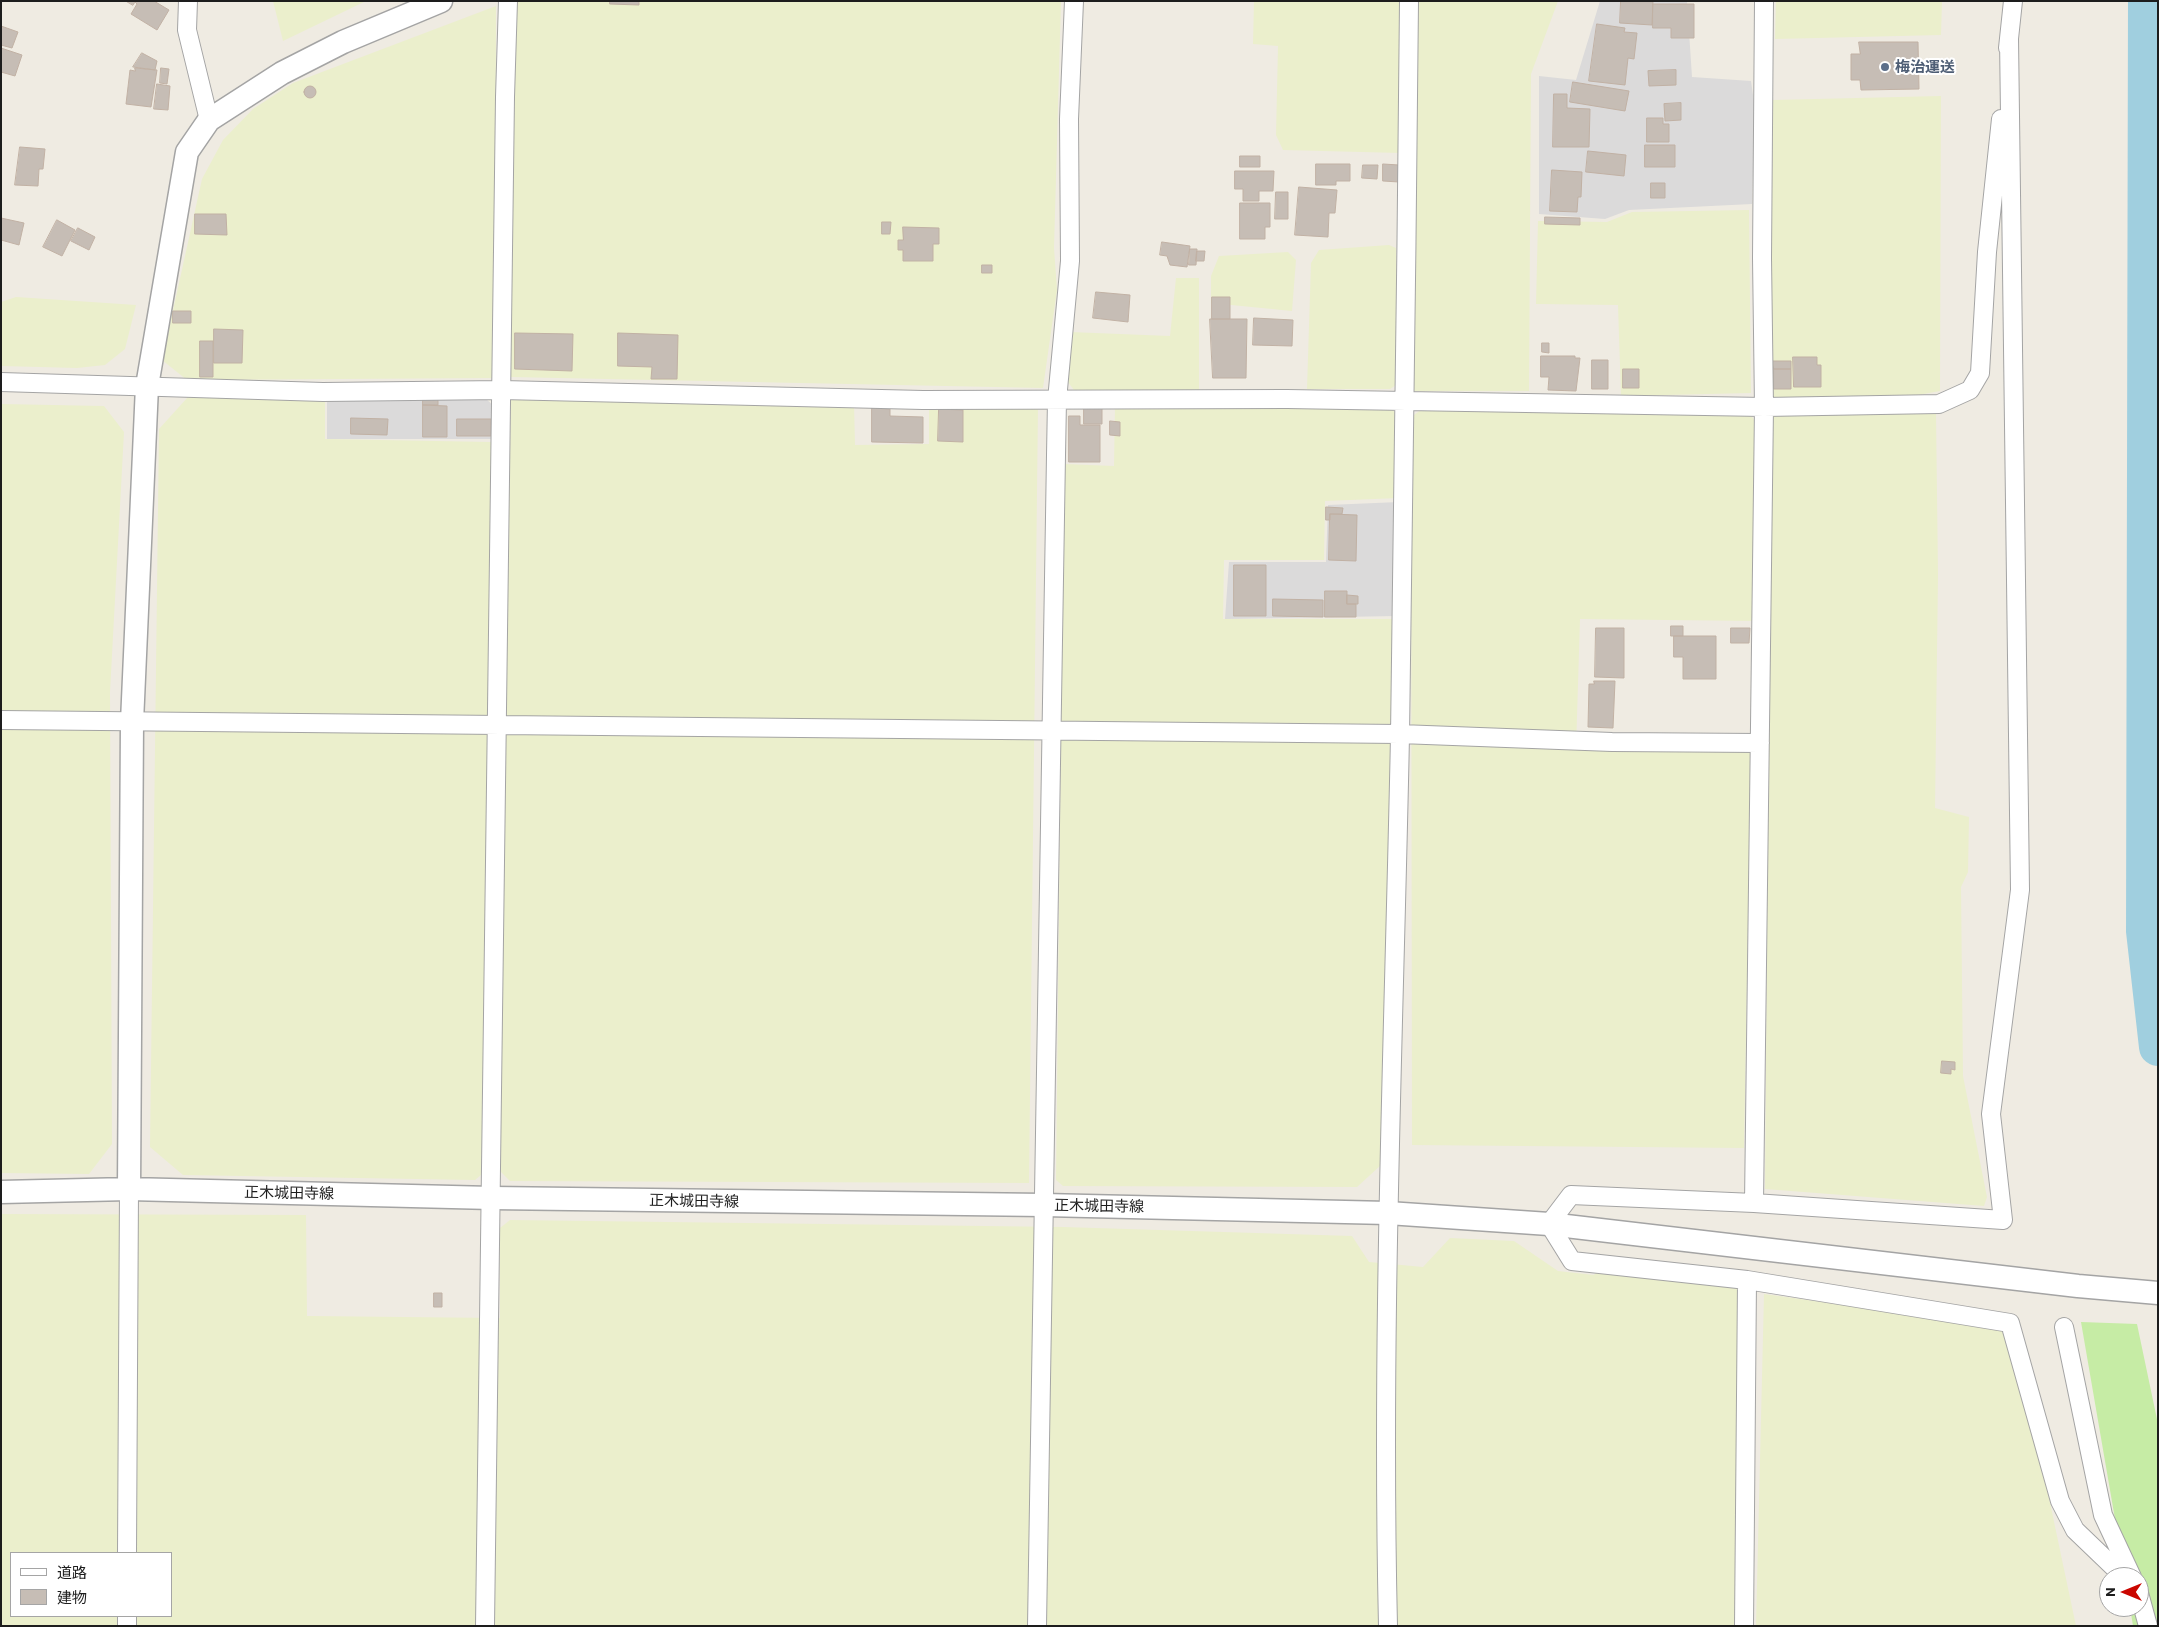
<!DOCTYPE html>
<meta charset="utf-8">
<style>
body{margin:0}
#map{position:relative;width:2159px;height:1627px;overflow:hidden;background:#efebe2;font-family:Barlow,"Noto Sans JP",sans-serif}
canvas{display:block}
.frame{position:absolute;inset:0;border:2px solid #1d1d1d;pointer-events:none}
.legend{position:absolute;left:10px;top:1552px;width:162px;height:65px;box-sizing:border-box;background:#fff;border:1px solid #a5a5a5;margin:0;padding:6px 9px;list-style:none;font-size:15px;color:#1d1d1d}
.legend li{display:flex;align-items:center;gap:10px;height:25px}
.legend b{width:25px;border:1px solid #a5a5a5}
.north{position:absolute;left:2099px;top:1567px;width:50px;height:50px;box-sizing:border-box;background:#fff;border:1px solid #a5a5a5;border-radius:50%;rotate:270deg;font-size:14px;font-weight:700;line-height:20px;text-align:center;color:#1d1d1d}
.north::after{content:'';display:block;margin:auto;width:18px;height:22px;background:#ca0600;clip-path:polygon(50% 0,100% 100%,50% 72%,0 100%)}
</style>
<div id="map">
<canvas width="2159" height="1627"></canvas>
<div class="frame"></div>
<ul class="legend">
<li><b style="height:6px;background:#fff"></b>道路</li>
<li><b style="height:14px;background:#c6bdb5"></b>建物</li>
</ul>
<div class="north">N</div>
</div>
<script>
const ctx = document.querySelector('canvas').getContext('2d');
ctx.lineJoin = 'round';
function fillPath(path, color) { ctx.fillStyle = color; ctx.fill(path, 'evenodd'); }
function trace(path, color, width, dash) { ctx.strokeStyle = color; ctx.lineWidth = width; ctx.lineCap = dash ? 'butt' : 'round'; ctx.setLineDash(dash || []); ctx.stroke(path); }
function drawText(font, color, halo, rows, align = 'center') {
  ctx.font = font + ' Barlow,"Noto Sans JP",sans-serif'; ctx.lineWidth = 4; ctx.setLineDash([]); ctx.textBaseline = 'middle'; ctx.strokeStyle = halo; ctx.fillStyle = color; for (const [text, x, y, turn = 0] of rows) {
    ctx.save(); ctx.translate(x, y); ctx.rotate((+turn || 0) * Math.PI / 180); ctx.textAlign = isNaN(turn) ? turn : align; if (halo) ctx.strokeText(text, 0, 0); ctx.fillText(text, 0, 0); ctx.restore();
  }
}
fillPath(new Path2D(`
 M1600 1H1687L1692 77 1751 81 1755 109 1752 204 1629 210 1605 219 1539 214V76L1576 80Z
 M327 397 485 398 496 408 494 439H327Z
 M1399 502 1397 616 1225 619 1229 562H1326L1328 505Z`), '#dbdada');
fillPath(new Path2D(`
 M273 1H366L283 41Z
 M516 1H1061L1054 248 1057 290 1043 388 510 377Z
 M1254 1H1403L1401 153 1283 150 1276 135 1278 46 1253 44Z
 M1416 1H1558L1531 74 1529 391H1412Z
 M1776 1H1942L1941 35 1775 39Z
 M496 6 495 378 187 380 162 360 202 179 223 140 253 109 293 83Z
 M1941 96 1940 391 1907 397H1770L1773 100Z
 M1749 210 1751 393 1621 396 1618 305 1536 304 1538 221 1607 222 1632 212Z
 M1389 245 1396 248 1399 383 1390 389H1307L1311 263 1319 250Z
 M1288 252 1296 260 1292 311 1211 303V276L1219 256Z
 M1176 278H1199V390H1074L1067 381 1070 332 1170 336Z
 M16 297 136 305 125 349 105 365 77 368 1 366V302Z
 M188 397 325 399V439L491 442 487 1170 475 1180 183 1175 150 1147 159 429Z
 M511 397 854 404 855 445 929 444V404L1038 406 1029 1183 510 1181 498 1169Z
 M1 404 104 406 124 432 110 692 112 1144 89 1174 1 1173Z
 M1115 407 1392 409 1400 418 1399 498 1325 501 1324 560H1224L1223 619H1397L1380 1166 1357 1187 1063 1186 1056 1180 1064 464 1114 466Z
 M1421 410 1749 413 1755 421V621L1580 619 1576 749 1751 751 1744 1148 1412 1145 1411 417Z
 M1936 412 1938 575 1935 808 1969 817 1968 872 1961 887 1963 1076 1987 1197 1984 1206 1765 1189 1771 416Z
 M1 1214 306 1215 307 1316 500 1318V1228L510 1220 1063 1227 1352 1236 1369 1262 1423 1267 1450 1238 1514 1241 1558 1271 1594 1275 1600 1267 1739 1288 1736 1626H1ZM11 1553H171V1616H11Z
 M1764 1294 2004 1327 2049 1498 2076 1626H1756Z`), '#ebefcc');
fillPath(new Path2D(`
 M2081 1322 2137 1324 2158 1424V1626H2133L2130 1607H2139V1577H2125Z`), '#c6eca5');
trace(new Path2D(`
 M2147 1 2145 931 2158 1047`), '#a0cfdf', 38);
const building = new Path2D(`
 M126 1H154L169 10 157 30 131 14 137 4 135 2 133 5Z
 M610 1H639V5L610 4Z
 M1621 1H1653L1652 25 1620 23Z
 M1653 4H1694V38H1671V28H1653Z
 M1597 24 1625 28 1624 32 1637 33 1634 59 1628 58 1625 85 1589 81Z
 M1 26 18 32 12 48 1 45Z
 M1859 42H1918L1919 89 1861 90 1860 80H1851V54H1860Z
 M1 48 22 55 15 76 1 72Z
 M142 53 157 61 155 70 133 67Z
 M135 68 157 70 151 107 126 104 130 70 135 71Z
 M161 68 169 69 167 84 160 83Z
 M1676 70V85L1649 86 1648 71Z
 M1573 82 1629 91 1625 111 1570 102Z
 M157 84 170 86 168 110 154 109Z
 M304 92a6 6 0 1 1 12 0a6 6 0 1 1-12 0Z
 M1554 94H1567V108L1590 109 1589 147H1553Z
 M1681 103V120L1665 121 1664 104Z
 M1647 118H1663V124H1669V142H1647Z
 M1645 145H1675V167H1645Z
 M20 147 45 149 43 169H39L38 186 15 185Z
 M1588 151 1626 155 1624 176 1586 172Z
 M1240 156H1260V167H1240Z
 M1316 164H1350V181H1336V185H1316Z
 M1383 164 1399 165V182L1383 181Z
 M1363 165H1378L1377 179 1362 178Z
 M1552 170 1582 172 1581 197H1578L1577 212 1550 211Z
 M1235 171H1274L1273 191H1259V201H1243V189H1235Z
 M1651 183H1665V198H1651Z
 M1299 187 1337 190 1335 213H1329L1328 237 1295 235Z
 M1276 192H1288V219H1275Z
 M1240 203H1270V227H1265V239H1240Z
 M195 214H226L227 235 195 234Z
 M1545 217 1580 218V225L1545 224Z
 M1 218 24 223 19 245 1 240Z
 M57 220 75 230 62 256 43 247Z
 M882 222H891L890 234H882Z
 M903 227 939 228V244H933V261H903V250H898V240H903Z
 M78 228 95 237 89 250 71 241Z
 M1162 242 1190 246 1187 267 1170 265 1167 256 1160 255Z
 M1190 249H1197L1196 265H1189Z
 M1197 251H1205L1204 261H1196Z
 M982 265H992V273H982Z
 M1096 292 1130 295 1128 322 1093 318Z
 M1212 297H1230V319H1212Z
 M173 311H191V323H173Z
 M1254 318 1293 320 1292 346 1253 345Z
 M1210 319H1247L1246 378H1213Z
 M214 329 243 330 242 363H214Z
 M515 333 573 334 572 371 515 369Z
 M618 333 678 335 677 379H651L652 367 618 366Z
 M200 341H213V377H200Z
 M1542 343H1549V353L1542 352Z
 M1541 356H1575V358H1580L1576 391 1548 390 1549 377H1541Z
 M1793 357H1817V365H1821V387H1794Z
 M1592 360H1608V389H1592Z
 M1773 361H1791V369H1774Z
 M1623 369H1639V388H1623Z
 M1774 369H1791V389H1774Z
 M423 398H438V405H423Z
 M423 405 447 406V437H423Z
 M872 408 890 409V416L923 417V443L872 442Z
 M1084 408H1102V424H1084Z
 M939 409 963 410V442L938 441Z
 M1069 416H1080V425H1100V462H1069Z
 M351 418 388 419 387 435 351 434Z
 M457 419H491V436H457Z
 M1110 421 1120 422V436L1110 435Z
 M1326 507 1343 508 1342 514H1330V520H1326Z
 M1330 514 1357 515 1356 561 1329 560Z
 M1234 565H1266V616H1234Z
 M1325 591H1347V604H1356V617H1325Z
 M1347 595 1358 596V604H1347Z
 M1273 599 1323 600V617L1273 616Z
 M1671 626H1683V636H1671Z
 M1596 628H1624V678L1595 677Z
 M1731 628H1750L1749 643H1731Z
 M1674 636H1716V679H1683V657H1674Z
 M1594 681H1615L1613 728 1588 727 1589 684H1594Z
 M1942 1061 1955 1062V1070L1951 1069V1074L1941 1073Z
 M434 1293H442V1307H434Z`);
fillPath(building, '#c6bdb5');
trace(building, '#c1b1a4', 1);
const minor = new Path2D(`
 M188 1 187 30 209 120
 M2009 38 2020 890 1991 1114 2003 1220 1754 1203 1571 1195 1549 1224 1572 1261 1747 1280 2010 1323 2060 1501 2075 1530 2124 1577
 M2008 48 2013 1
 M1 382 323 392 502 390 923 400 1287 399 1764 407 1939 404 1970 390 1980 373 1987 252 2001 119
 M1 720 1400 734 1612 742 1760 743
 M1754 1203 1764 407 1762 258 1764 1
 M2064 1327 2103 1515 2132 1577
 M127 1553 129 1189
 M2139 1593 2148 1626
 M127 1626V1616
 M485 1626 505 97 508 1
 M1037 1626 1056 455 1057 400 1070 261 1069 119 1074 1
 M1388 1626C1381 1329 1394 1033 1400 736 1405 491 1406 246 1409 1
 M1744 1626 1747 1280`);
const tertiary = new Path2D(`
 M129 1189 132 722 147 386 187 152 209 120 282 73 343 42 441 1
 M1 1192 129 1189 492 1198 1044 1205 1388 1213 1549 1224 2078 1286 2158 1293`);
trace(minor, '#a4a4a4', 20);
trace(tertiary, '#a4a4a4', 25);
trace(minor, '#fff', 18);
trace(tertiary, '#fff', 22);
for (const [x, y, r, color] of [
 [1885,67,5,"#5c6f8a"]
]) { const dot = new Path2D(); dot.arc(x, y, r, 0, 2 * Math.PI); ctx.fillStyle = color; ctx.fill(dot); trace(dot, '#fff', 2); }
drawText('bold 15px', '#4e5e75', '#fff', [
 ["梅治運送",1895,67]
], 'left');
drawText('15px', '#1d1d1d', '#fff', [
 ["正木城田寺線",289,1193,1],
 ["正木城田寺線",694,1201,1],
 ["正木城田寺線",1099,1206,1]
]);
</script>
